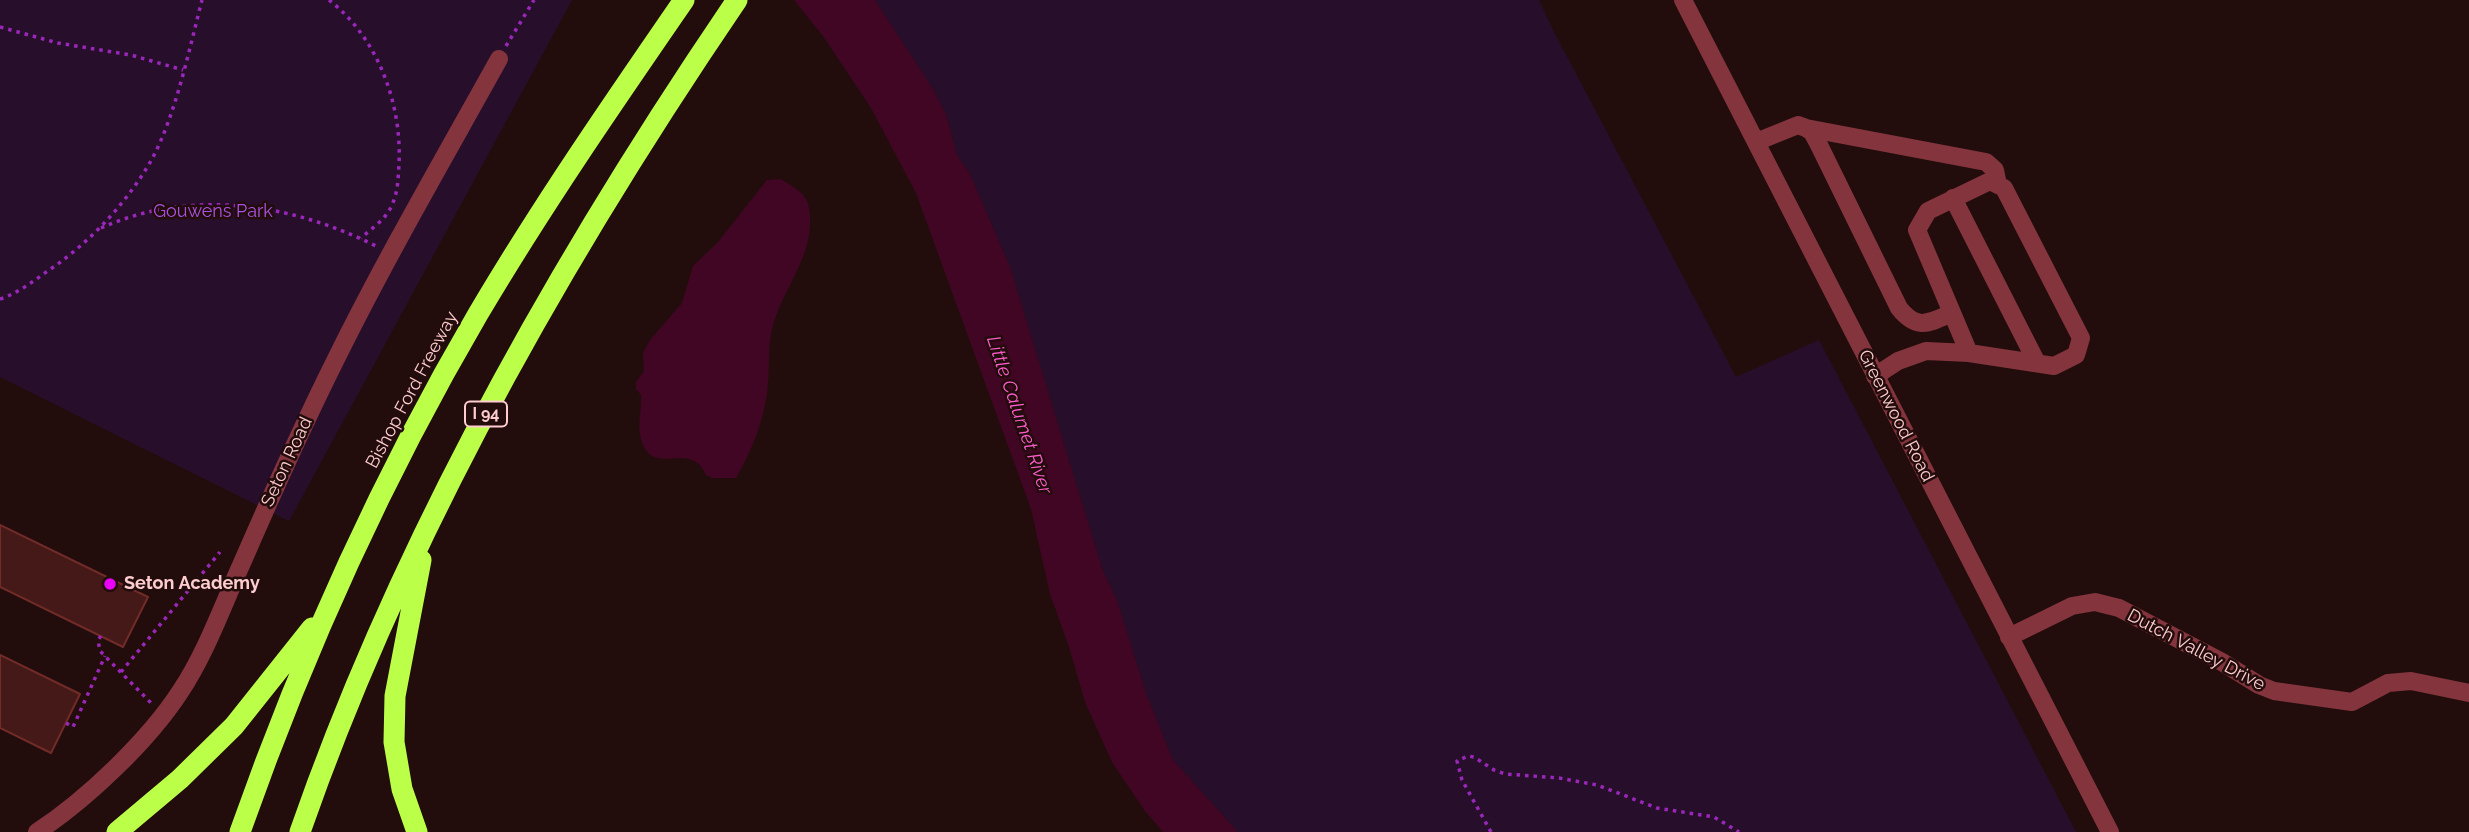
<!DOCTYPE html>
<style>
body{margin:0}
canvas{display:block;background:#220c0c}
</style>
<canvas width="2469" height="832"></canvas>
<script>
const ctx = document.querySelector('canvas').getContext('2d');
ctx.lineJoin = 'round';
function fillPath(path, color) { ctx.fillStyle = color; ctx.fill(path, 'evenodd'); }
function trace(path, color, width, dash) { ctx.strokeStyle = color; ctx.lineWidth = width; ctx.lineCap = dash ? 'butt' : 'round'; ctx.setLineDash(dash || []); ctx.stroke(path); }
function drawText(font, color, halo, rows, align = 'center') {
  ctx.font = font + ' Raleway,sans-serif'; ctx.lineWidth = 5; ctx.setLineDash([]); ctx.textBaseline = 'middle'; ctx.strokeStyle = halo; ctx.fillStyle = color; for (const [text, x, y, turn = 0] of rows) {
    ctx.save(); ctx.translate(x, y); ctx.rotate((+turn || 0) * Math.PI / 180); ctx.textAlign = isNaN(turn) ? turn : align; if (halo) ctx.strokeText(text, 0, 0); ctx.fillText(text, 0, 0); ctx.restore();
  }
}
fillPath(new Path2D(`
 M0 0H572L289 521 0 377Z
 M875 0H1539L1553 30 1736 377 1819 340 2076 832H1238L1173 760 1146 693 1117 600 1103 571 1010 267 970 174 957 155 946 114 933 89Z`), '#270f2c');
fillPath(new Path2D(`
 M794 0H875L933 89 946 114 957 155 970 174 1010 267 1103 571 1117 600 1146 693 1173 760 1238 832H1163L1145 811 1112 762 1085 702 1069 647 1050 594 1031 509 916 193 871 108 823 36Z
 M780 179C792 186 807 193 809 208 817 254 782 288 772 329 768 346 770 365 768 383 766 416 752 450 736 478H712L706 475C691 438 652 480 641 439 637 425 642 410 641 395L636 389V382L644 371 643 353 650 340 682 303 693 266 718 242 767 180Z`), '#400624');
const building = new Path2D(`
 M0 525 148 597 123 647 0 587Z
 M0 655 80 694 51 753 0 728Z`);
fillPath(building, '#441917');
trace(building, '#712b28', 2);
trace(new Path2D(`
 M329 0C378 38 402 104 399 164 398 180 398 193 391 207 385 220 371 229 361 238
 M0 27 58 43 131 55 183 70
 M506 46 534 0
 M101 228C191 188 290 203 376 246
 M0 299C21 292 37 278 55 266 94 238 128 201 152 159 176 114 189 50 202 0
 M101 636 98 640 100 651 151 703
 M121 672 220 552
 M66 723 73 727 105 656
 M1491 832 1462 780 1457 761 1468 756 1474 757 1494 770 1505 774 1559 778 1597 785 1657 808 1714 817 1739 832`), '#9a27b9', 3.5, [3.5, 5]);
trace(new Path2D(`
 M1683 0 2110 832
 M1806 128 1812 132 1819 145 1899 308C1917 331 1929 323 1952 313
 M1756 142 1798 125 1806 128 1986 162 1995 170 1998 185
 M1953 198 2037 363
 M1875 376 1898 361 1926 351 1969 353 2054 366 2076 355 2081 338 2004 188 1990 181 1928 211 1917 230 1969 353
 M2009 637 2072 606 2095 602 2119 608 2222 662 2259 685 2274 691 2352 702 2388 683 2411 681 2469 693
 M37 832C86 800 148 741 180 692 206 653 222 607 242 563 272 494 303 425 337 357 387 256 444 158 499 59`), '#84343d', 18);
trace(new Path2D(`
 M117 832 180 779 234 726 312 628
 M240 832C303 653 382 478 478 314 542 206 613 103 684 0
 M300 832C402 538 562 257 737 0
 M417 832 402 789 394 742 395 696 421 560`), '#bbff48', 21);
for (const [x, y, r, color] of [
 [110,584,7,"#eb00f8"]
]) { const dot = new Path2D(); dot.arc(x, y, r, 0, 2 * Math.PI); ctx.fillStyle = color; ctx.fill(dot); trace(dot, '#220c0c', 2.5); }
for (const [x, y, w] of [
 [486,414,42]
]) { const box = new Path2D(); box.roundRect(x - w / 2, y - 12.5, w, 25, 5); ctx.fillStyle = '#220c0c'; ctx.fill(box); trace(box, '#ffcdcf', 2); }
drawText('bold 16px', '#ffcdcf', null, [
 ["I 94",486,414]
]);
drawText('18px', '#ab52e6', '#220c0c', [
 ["Gouwens Park",213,212]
]);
drawText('18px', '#ffcdcf', '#220c0c', [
 ["Bishop Ford Freeway",412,390,-62],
 ["Greenwood Road",1896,416,63],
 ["Seton Road",287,462,-65],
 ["Dutch Valley Drive",2196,650,28]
]);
drawText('bold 18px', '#ffcdcf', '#220c0c', [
 ["Seton Academy",124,584]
], 'left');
drawText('italic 19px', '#ff5bcc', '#220c0c', [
 ["Little Calumet River",1019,415,71]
]);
</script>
